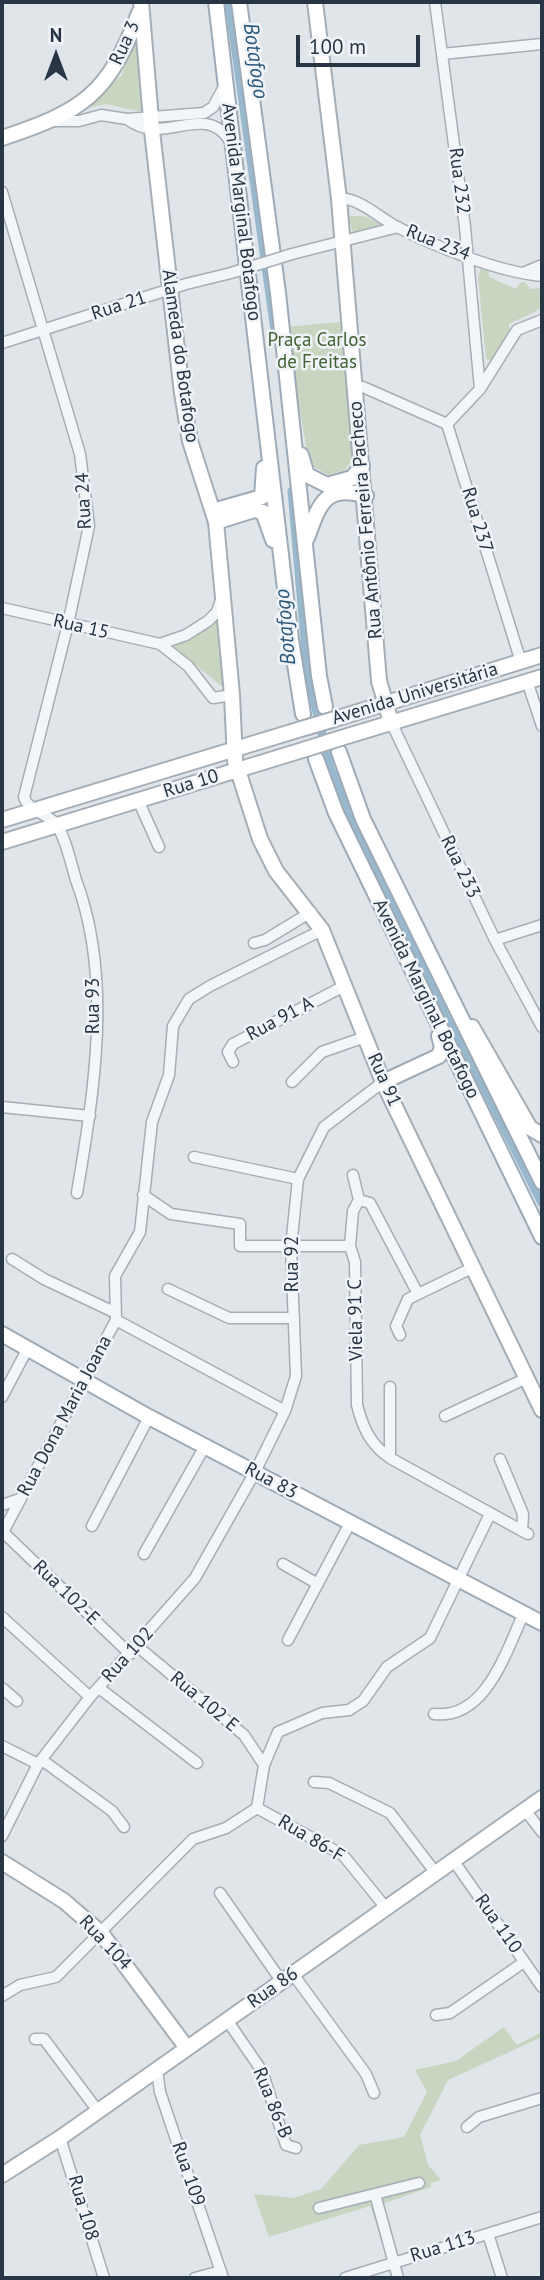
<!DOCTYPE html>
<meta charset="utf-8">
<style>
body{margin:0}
#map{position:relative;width:544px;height:2280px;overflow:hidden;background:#e0e5ea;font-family:"PT Sans",sans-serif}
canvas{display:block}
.frame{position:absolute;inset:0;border:4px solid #273544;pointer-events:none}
.north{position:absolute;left:21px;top:21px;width:70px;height:70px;-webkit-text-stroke:5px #f0f4f8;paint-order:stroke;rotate:0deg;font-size:19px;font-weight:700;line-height:28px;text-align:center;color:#273544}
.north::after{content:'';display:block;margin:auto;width:24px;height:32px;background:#273544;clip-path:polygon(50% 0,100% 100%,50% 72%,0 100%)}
.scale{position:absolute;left:296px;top:35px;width:124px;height:32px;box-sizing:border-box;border:4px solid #273544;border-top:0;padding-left:9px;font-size:21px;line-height:24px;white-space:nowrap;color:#273544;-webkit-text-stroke:5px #f0f4f8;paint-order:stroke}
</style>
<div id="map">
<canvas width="544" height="2280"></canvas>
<div class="frame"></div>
<div class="north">N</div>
<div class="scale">100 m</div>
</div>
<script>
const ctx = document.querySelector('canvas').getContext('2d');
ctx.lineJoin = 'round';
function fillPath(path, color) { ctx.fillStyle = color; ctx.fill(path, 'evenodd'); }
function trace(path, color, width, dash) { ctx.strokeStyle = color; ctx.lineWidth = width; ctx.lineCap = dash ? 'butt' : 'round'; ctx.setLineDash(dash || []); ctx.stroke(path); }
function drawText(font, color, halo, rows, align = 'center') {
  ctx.font = font + ' "PT Sans",sans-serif'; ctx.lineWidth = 5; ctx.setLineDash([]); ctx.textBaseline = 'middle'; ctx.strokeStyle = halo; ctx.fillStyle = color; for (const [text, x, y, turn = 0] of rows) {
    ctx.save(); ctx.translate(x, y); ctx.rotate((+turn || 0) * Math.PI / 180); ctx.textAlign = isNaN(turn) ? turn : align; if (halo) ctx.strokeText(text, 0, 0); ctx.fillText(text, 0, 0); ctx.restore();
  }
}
fillPath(new Path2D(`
 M138 29 145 110 138 111 106 104 83 109 122 75Z
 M348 216H364L388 227 354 237Z
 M481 268 489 270V277L516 289 520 283 525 282 530 289 542 288V308L509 324 510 332 491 360 486 359 478 277Z
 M340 322 355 457 345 470 328 475 309 464 286 327Z
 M225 612 226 690 174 647Z
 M504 2027 517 2045 542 2032V2037L448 2080 420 2135 428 2165 441 2180 431 2183V2187L382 2204 397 2252 387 2255 370 2206 269 2237 254 2194 293 2198 321 2189 359 2145 404 2137 427 2092 415 2070 456 2061Z`), '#c8d5c0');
trace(new Path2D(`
 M229 2 275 331
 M292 491 308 674 330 768 378 876 542 1203`), '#98b8ce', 9);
const street = new Path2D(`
 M435 2 465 227 480 389
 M442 54 542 44
 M127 119C164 148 204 100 230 141
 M54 121H79L101 115 127 119 204 113 213 107 225 85
 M2 192 80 454 89 526 68 624 24 797C29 812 47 813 56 824 66 838 71 864 76 880 113 978 94 1092 77 1193
 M339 199C359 197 379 218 397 227 437 247 498 272 542 276
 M292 254 398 227
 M523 273 542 265
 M2 343 186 284 231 273
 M354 387H363L447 424
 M447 424 521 662
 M447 424 480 389 517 330 542 320
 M2 608 160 644 186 635 208 621 217 612 221 600
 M160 644 188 666 213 698 232 695
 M527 681 542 726
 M391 722 495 940 542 1027
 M138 800 159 847
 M495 940 542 925
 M254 943 265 940 311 912
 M233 1062 228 1052 233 1044 346 985
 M292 1082 322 1052 365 1037
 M2 1107 90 1116
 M194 1157 298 1179
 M353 1175 359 1200 353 1211 350 1246 355 1262 357 1405C363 1428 370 1444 390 1458L528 1534
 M143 1195 171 1214 240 1224V1246H350
 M359 1200 370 1203 418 1294
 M12 1259 44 1279 116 1313
 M168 1289 229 1318H294
 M116 1320 285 1411
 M400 1335 396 1326 408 1299 474 1267
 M2 1397 28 1348
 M445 1416 527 1378
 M390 1458V1387
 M500 1459 523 1514 522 1531
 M2 1505 20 1499
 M92 1526 149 1417
 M3 1532 130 1654
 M2 1534 116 1320 115 1276 140 1232 152 1122 169 1075 173 1026 189 999 210 986 322 930
 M144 1554 205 1446
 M283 1564 318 1584
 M2 1617 90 1697
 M288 1640 350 1523
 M137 1646 244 1735 264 1765
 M2 1688 17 1701
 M99 1688 197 1763
 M434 1714C486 1720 506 1651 524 1613
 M2 1746 38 1764
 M42 1760 112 1811 124 1827
 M314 1782 329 1783 390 1813 435 1872
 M257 1808 343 1855 386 1908
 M525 1810 542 1832
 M2 1836 38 1764 90 1697 195 1578 255 1472 285 1411 296 1376 291 1247 298 1179 324 1127 383 1082
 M453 1860 542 1987
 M220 1893 282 1982
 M293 1974 366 2074 374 2093
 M2 1996 20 1985 56 1977 193 1839 226 1828 257 1808 264 1765 278 1732 322 1713 349 1710 363 1701 387 1667 430 1638 490 1514
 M436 2015 450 2013 524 1962
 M227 2020 262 2071 286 2145 296 2148
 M35 2039H44L98 2111
 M157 2070 160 2092 223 2278
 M467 2127 479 2117 542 2098
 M60 2138 104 2278
 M375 2194 398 2278
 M319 2208 419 2183
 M488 2234 502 2278
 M195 2278 221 2271
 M345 2278 542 2217`);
const secondary = new Path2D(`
 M141 2 152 131 182 393 190 441 216 522 232 695 235 761 260 839 276 871 322 930 383 1082 542 1410
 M315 2 339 199 379 681 391 722
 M2 138C83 111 108 95 139 13
 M335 719 542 655
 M341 738 542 677
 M2 820 301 729
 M2 842 306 749
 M472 1027 530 1128 542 1135
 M2 1862 64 1901 101 1933 187 2048
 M2 2175 60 2138 542 1798`);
const primary = new Path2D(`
 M216 2 291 640 303 714
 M239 2 278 293 319 676 325 707
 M301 455 307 475 327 485 352 478 362 466
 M213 511 262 497 264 468
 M216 522 254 510 263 512 273 540
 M307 538C319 505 325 483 366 496
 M339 752 363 819 542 1182
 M316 759 336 813 542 1237
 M383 1082 439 1056 442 1047 439 1036
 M2 1334 149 1417 542 1623`);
trace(street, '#a5adb5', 13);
trace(secondary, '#a5adb5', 18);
trace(primary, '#9eabb7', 18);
trace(street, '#f3f6f8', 10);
trace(secondary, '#fff', 14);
trace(primary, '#fff', 14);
const streetBridge = new Path2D(`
 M231 273 292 254`);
const secondaryBridge = new Path2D(`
 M301 729 335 719
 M306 749 341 738`);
trace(streetBridge, '#a5adb5', 13, []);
trace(secondaryBridge, '#a5adb5', 18, []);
trace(streetBridge, '#f3f6f8', 10);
trace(secondaryBridge, '#fff', 14);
drawText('19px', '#273544', '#f0f4f8', [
 ["Rua 3",125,43,-65],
 ["Rua 232",459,181,83],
 ["Avenida Marginal Botafogo",241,212,83],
 ["Rua 234",438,243,22],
 ["Rua 21",119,306,-18],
 ["Alameda do Botafogo",180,356,82],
 ["Rua 24",84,501,-93],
 ["Rua Antônio Ferreira Pacheco",366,520,-95],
 ["Rua 237",477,520,73],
 ["Rua 15",81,627,13],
 ["Avenida Universitária",415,694,-17],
 ["Rua 10",191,784,-17],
 ["Rua 233",460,867,64],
 ["Avenida Marginal Botafogo",426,999,64],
 ["Rua 93",94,1006,-90],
 ["Rua 91 A",280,1019,-28],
 ["Rua 91",384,1080,66],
 ["Rua 92",293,1264,-90],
 ["Viela 91 C",356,1320,-91],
 ["Rua Dona Maria Joana",65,1416,-62],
 ["Rua 83",271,1481,28],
 ["Rua 102-E",66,1593,44],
 ["Rua 102",128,1655,-48],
 ["Rua 102 E",204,1702,40],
 ["Rua 86-F",311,1839,31],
 ["Rua 110",498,1924,55],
 ["Rua 104",105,1943,47],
 ["Rua 86",273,1988,-35],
 ["Rua 86-B",272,2103,68],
 ["Rua 109",188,2174,71],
 ["Rua 108",83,2208,74],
 ["Rua 113",443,2247,-17]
]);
drawText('19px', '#416133', '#f0f4f8', [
 ["Praça Carlos",317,341],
 ["de Freitas",317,363]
]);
drawText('italic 21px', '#2d597c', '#f0f4f8', [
 ["Botafogo",255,61,82],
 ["Botafogo",286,627,-95]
]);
</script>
